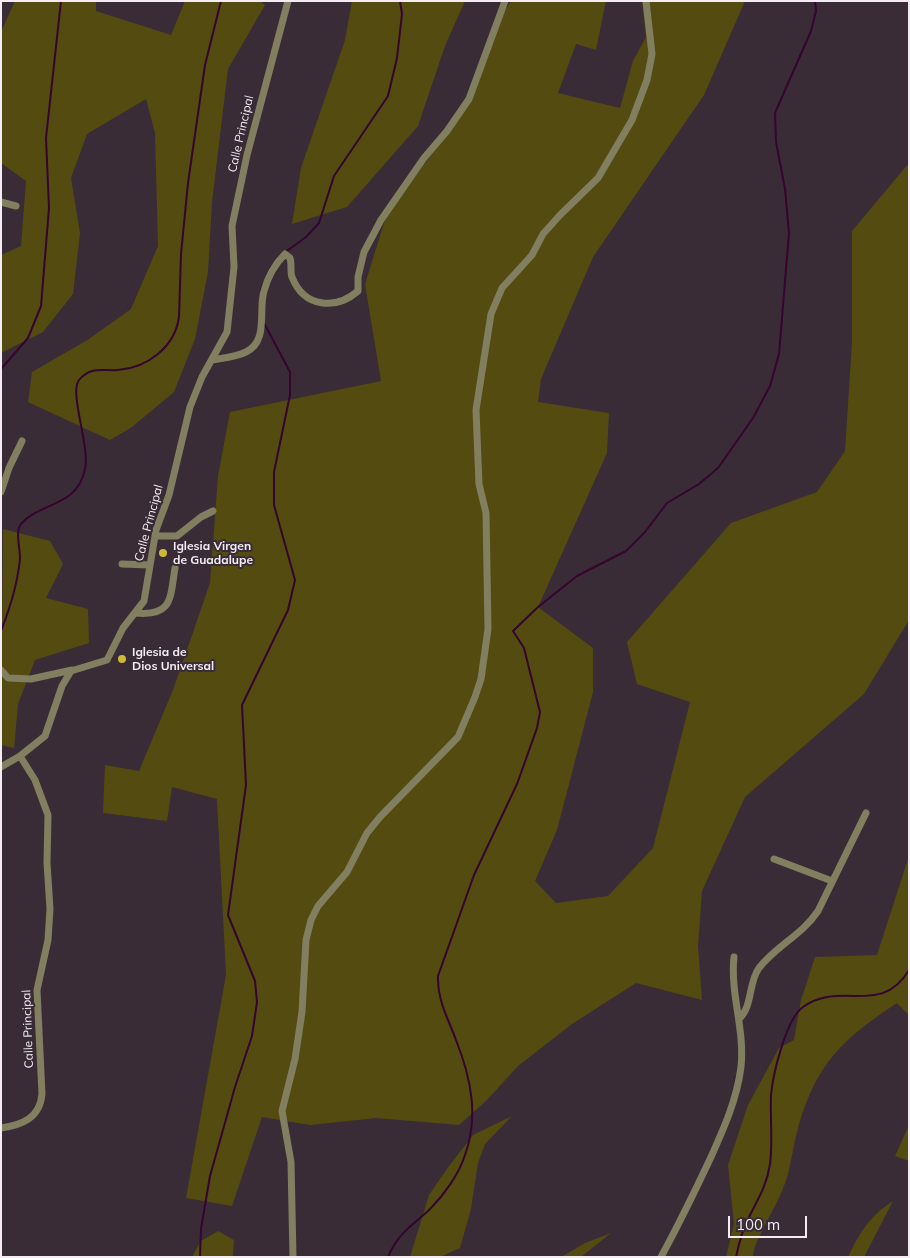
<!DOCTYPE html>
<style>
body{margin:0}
#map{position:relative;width:910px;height:1258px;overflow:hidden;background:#392c36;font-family:Mulish,sans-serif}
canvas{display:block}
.frame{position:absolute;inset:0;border:2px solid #f4ecf3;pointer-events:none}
.scale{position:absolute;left:728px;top:1216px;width:79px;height:22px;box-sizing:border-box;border:2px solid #f4ecf3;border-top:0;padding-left:6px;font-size:15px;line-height:18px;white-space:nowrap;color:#f4ecf3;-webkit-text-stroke:4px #392c36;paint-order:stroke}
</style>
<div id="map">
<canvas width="910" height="1258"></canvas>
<div class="frame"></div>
<div class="scale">100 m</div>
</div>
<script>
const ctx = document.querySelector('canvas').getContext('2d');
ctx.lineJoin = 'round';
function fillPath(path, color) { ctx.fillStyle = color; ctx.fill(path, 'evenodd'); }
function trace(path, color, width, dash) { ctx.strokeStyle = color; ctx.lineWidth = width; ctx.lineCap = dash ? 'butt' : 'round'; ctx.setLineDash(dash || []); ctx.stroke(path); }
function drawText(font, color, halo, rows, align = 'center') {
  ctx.font = font + ' Mulish,sans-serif'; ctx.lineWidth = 4; ctx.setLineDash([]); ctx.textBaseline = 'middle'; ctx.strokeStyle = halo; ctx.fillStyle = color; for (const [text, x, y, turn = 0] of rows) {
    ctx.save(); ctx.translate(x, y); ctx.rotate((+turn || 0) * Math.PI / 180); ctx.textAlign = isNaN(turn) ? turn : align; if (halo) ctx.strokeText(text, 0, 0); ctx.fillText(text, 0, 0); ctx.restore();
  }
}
fillPath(new Path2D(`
 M15 1H96V11L171 35 185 1H260L265 5 228 69 212 202 208 272 195 339 174 392 132 427 110 440 28 402 32 372 89 339 131 309 158 246 155 133 146 99 87 134 71 178 80 233 73 294 43 332 1 353V255L21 246 26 181 1 163V32Z
 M352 1H465L445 46 418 126 347 207 292 224 301 168 345 40Z
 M511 1H606L596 50 576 44 558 93 620 108 633 61 646 37 642 1H745L704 95 593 257 541 379 538 402 609 413 607 453 538 607 593 648V692L557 830 535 881 556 903 608 896 653 848 690 702 637 684 627 642 731 523 817 492 845 451 852 342V231L909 163V620L864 694 745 797 702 891 698 946 702 1000 636 983 572 1024 518 1066 487 1100 459 1125 376 1118 310 1125 262 1117 232 1206 186 1198 226 975 217 799 172 787 167 821 103 813 105 765 139 771 173 690 210 583 218 476 230 412 381 381 365 284 386 217 469 103 498 21Z
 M3 529 50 541 63 564 46 598 88 609 89 643 35 660 18 704 14 748 1 745Z
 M909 856V1015L897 1003C843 1039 816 1063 798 1128 792 1149 791 1171 782 1191 776 1207 753 1242 753 1257H726L734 1224 728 1165 748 1105 779 1048 794 1040 801 1000 815 957 877 955Z
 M512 1116 485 1144 478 1163 471 1209 460 1248 440 1257H410L429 1195 449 1166 473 1135Z
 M909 1125V1161L895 1156Z
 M893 1201 864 1257H848C860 1232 870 1216 893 1201Z
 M218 1231 234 1240 233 1257H192L201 1241Z
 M611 1233 581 1257H561L585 1243Z`), '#544b11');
trace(new Path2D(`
 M284 253 306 237 319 223 334 176 388 96 397 58 402 14 400 1
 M261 290 271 267
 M1 369 28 338 41 306 49 208 46 138 61 1
 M1 631C10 608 18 582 20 558 20 547 15 532 21 524 41 501 77 508 85 469 90 446 69 393 79 380 90 366 103 371 118 370 147 368 175 347 179 317L181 254 188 183 205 65 221 1
 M200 1257 201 1229 210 1176 235 1087 252 1036 257 1002 255 981 228 915 246 785 242 705 288 610 295 580 274 505V472L290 395V372L264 323
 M388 1257C398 1233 412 1226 430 1209 444 1195 459 1174 465 1155 479 1116 471 1078 456 1040 448 1018 437 1000 438 976L474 875 517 784 537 728 540 712 524 648 513 631 538 607 577 576 626 551 645 532 667 503 699 484 718 468 753 418 770 386 779 354 789 233 785 189 776 142 775 113 811 31 816 11 815 1
 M736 1257C739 1243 742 1230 749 1217 758 1199 767 1185 770 1164 773 1142 770 1118 771 1095 773 1074 786 1019 803 1007 840 980 881 1017 909 970`), '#350431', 2);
trace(new Path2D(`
 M1 202 16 206
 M212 360C223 358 236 357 246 352 269 341 258 310 264 291 268 276 274 265 285 254L290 258C292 264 290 272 292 277 304 308 336 310 358 291V277L364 252 381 220 424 158 447 131 469 99 505 1
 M1 492 9 468 22 441
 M155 536H177L201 517 213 511
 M122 564 149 565
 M135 613C173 617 170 598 175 568
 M1 670 8 678 31 679 72 670
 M1 767 20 756 45 736 62 686 71 671 107 660 123 628 144 601 156 530 169 495 190 407 202 377 227 332 234 267 232 226 247 155 288 1
 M774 859 832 881
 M739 1019C753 1006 748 983 759 968 776 946 802 935 818 911L866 813
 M1 1128C22 1125 40 1118 42 1094L37 990 48 940 50 909 47 863 48 815 35 780 20 756
 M293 1257 291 1162 282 1111 295 1059 302 1012 306 940 311 920 318 906 347 872 367 833 380 817 458 737 475 697 481 679 488 629 486 513 479 484 476 410 491 314 502 288 532 255 543 234 560 215 598 178 632 120 647 80 652 54 646 1
 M661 1257C679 1224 695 1191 711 1157 724 1128 737 1099 741 1067 745 1029 730 994 734 957`), '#827e60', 7);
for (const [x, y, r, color] of [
 [163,553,5,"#cdb938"],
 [122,659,5,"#cdb938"]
]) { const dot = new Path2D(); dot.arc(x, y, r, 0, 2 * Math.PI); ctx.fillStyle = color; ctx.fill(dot); trace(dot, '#392c36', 2); }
drawText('12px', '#f4ecf3', '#392c36', [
 ["Calle Principal",241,134,-77],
 ["Calle Principal",149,523,-75],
 ["Calle Principal",28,1029,-92]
]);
drawText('bold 12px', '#f4ecf3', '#392c36', [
 ["Iglesia Virgen",173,546],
 ["de Guadalupe",173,560],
 ["Iglesia de",132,652],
 ["Dios Universal",132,666]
], 'left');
</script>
